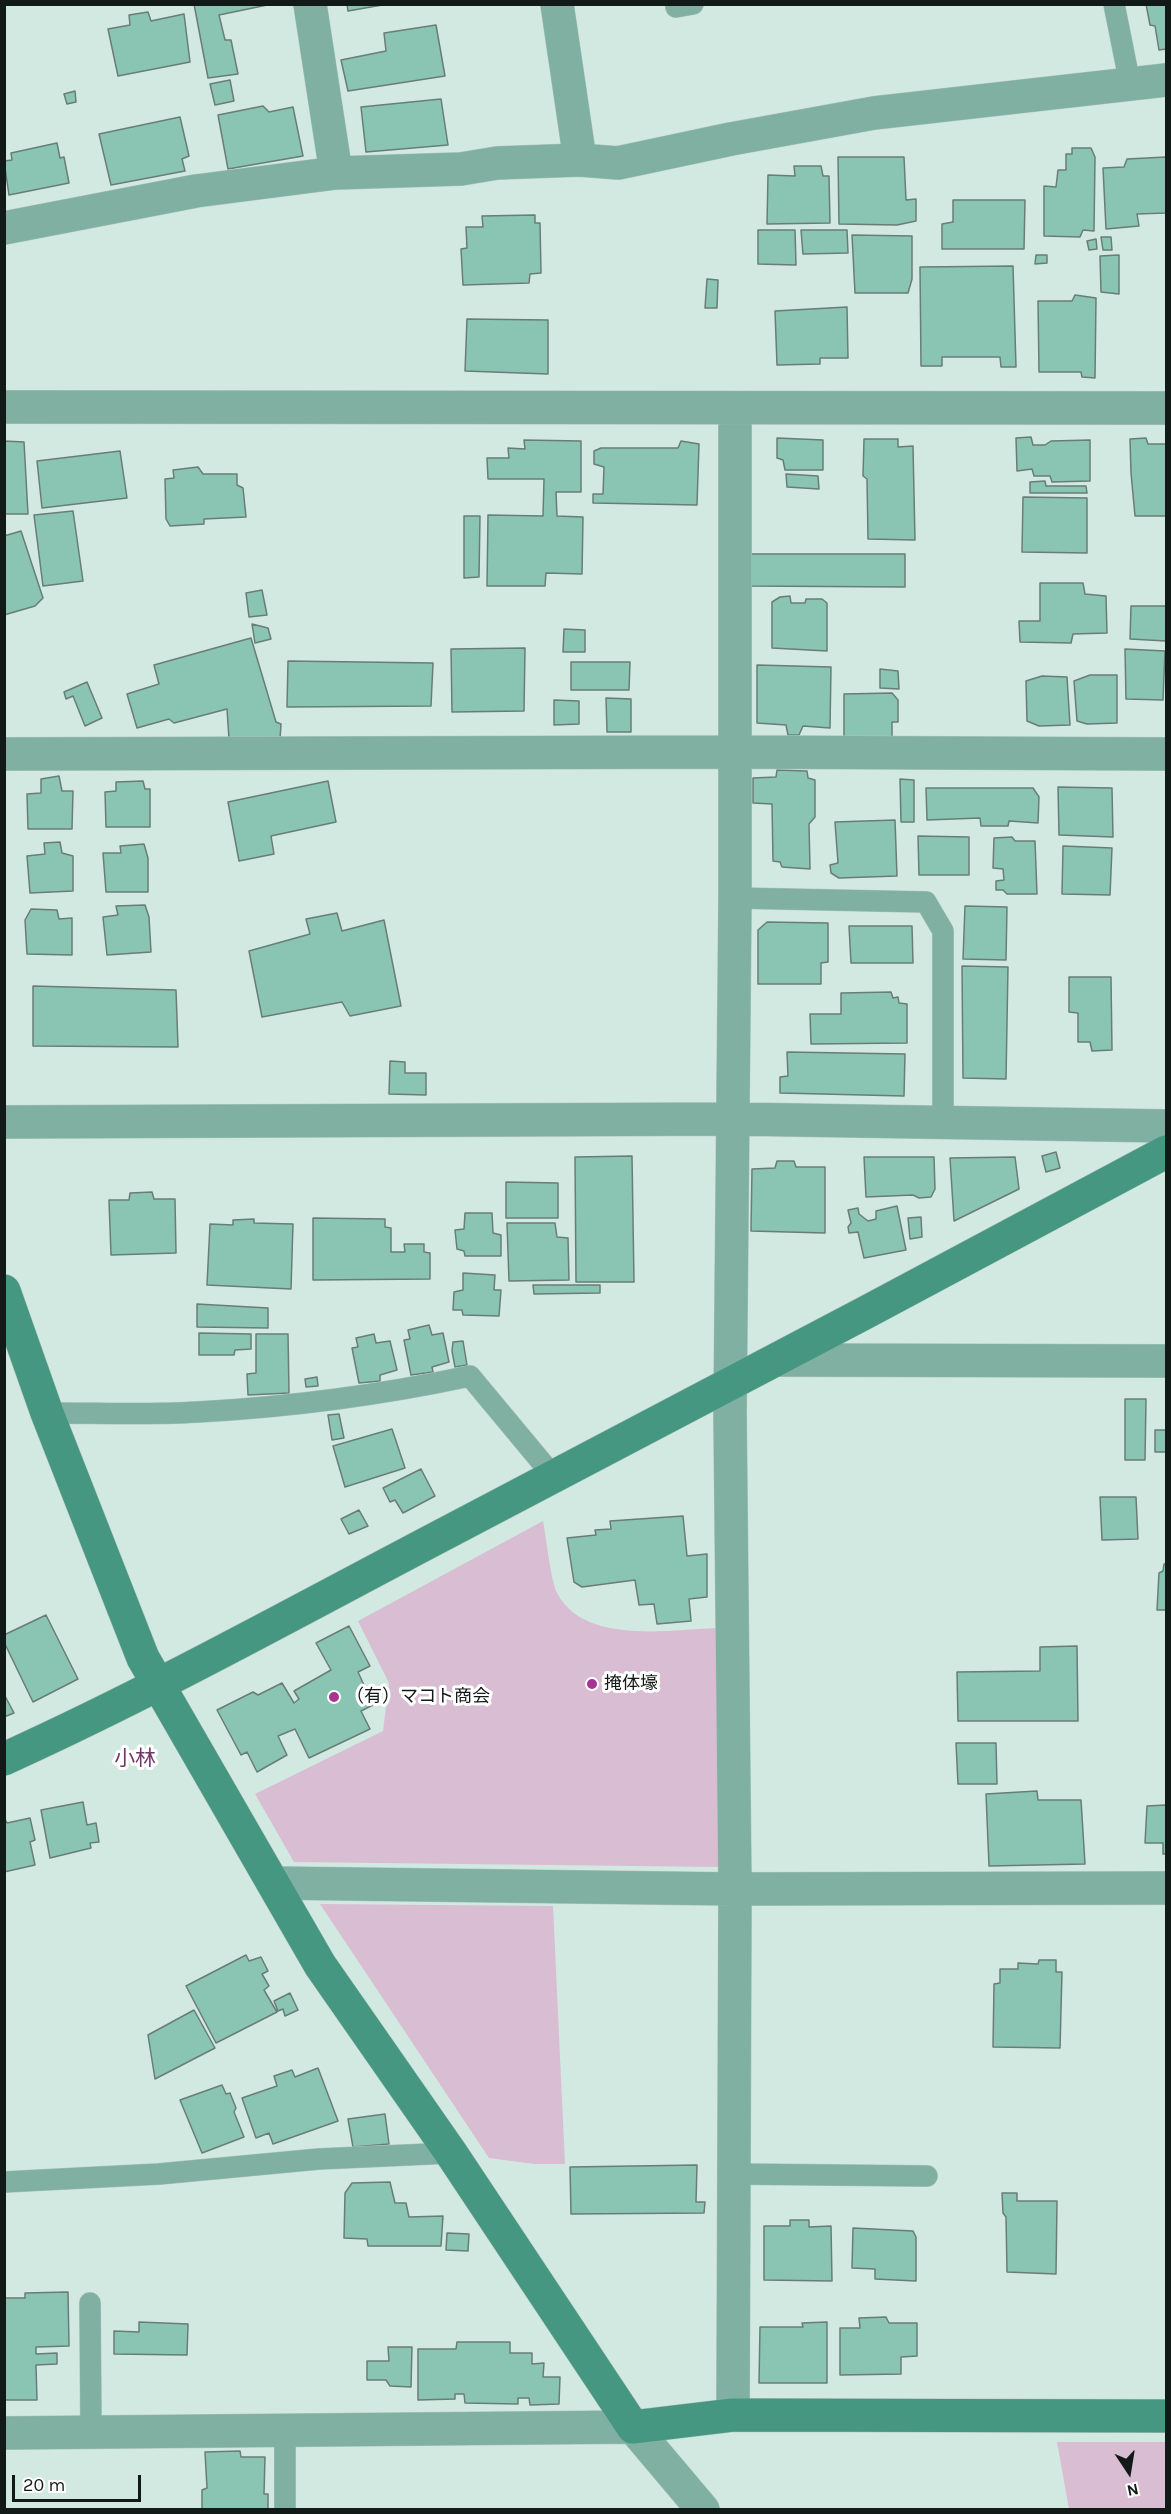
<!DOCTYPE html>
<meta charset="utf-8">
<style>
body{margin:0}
#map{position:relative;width:1171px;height:2514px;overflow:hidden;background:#d2e9e1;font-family:Karla,sans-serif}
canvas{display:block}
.frame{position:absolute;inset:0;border:6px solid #121a17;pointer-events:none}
.north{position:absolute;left:1099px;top:2442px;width:60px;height:60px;-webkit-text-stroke:4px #fff;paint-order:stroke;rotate:168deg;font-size:16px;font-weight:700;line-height:24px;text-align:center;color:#121a17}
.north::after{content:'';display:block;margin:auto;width:21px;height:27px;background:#121a17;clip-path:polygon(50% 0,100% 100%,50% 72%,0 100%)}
.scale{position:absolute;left:12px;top:2475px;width:129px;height:27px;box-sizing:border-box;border:3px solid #121a17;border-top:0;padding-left:8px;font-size:18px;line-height:21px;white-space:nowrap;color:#121a17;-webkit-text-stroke:4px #fff;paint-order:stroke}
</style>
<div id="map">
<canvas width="1171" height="2514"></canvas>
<div class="frame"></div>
<div class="north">N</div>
<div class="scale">20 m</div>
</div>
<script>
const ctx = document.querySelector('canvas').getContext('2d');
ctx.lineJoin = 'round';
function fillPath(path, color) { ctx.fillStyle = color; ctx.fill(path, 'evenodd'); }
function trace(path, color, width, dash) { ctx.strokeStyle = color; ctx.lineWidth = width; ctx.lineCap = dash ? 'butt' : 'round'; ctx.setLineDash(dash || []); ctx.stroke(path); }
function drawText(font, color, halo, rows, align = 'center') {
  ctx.font = font + ' Karla,"Noto Sans JP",sans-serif'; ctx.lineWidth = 6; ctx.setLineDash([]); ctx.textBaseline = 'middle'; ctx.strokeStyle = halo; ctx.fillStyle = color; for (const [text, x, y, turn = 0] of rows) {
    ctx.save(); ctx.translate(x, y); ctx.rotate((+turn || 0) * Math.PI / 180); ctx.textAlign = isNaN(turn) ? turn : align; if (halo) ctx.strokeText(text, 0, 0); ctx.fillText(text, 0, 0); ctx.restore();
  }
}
fillPath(new Path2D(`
 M543 1521C546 1537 551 1581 557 1593 585 1646 671 1629 719 1628L718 1867 294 1862 255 1794 383 1731 389 1683 358 1621Z
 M320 1904 553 1906 565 2164H534L489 2158Z
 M1057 2442H1166V2509H1069Z`), '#d9bdd2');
const building = new Path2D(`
 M194 4H272L219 15 225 40H231L238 74 208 78Z
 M347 4H388L348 11Z
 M1146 4H1166V49L1159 50 1155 26 1150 25Z
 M148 12 151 21 184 14 190 62 118 76 108 29 130 25 129 15Z
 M436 25 445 76 348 91 341 60 386 51 384 33Z
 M230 80 234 101 215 105 210 84Z
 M75 91 76 102 67 104 64 94Z
 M441 99 448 145 366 152 361 107Z
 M263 106 269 112 293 107 303 156 228 169 218 115Z
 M180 117 189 156 182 159 185 171 111 185 99 134Z
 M57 143 60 158 64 157 69 183 9 195 4 161 12 160 11 153Z
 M1072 148H1091L1095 157 1094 231 1083 230 1080 237 1044 236V186L1056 187 1058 170H1066V154H1072Z
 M838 157H904L906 200 916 199V221L897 225 839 224Z
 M1166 157V213L1137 214 1139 226 1106 229 1103 168 1124 167 1127 159Z
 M794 166H821L823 176H829L830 223 767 224 768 175 795 176Z
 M953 200H1025L1024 249H942V224L953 222Z
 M535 215V223H540L541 273 530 274 529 283 463 285 461 249 467 248 466 227H483L482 216Z
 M758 230H795L796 265 758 264Z
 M801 230H847L848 253 803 254Z
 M852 235 912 236V279L908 293H855Z
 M1101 237H1111L1112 250H1103Z
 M1096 239 1097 249 1089 250 1087 241Z
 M1036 255H1047V263L1035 264Z
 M1119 255V294L1101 292 1100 256Z
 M1013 266 1016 367H1001L1000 357H942V366H921L920 267Z
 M707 279 718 280 717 308H705Z
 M1075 295 1096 298 1095 378 1082 377 1081 372H1039L1038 301H1072Z
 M847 307 848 358H820V364L777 365 775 311Z
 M467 319 548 320V374L465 371Z
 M1031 437 1033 445H1045L1051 441 1090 440V481L1052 482 1050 476H1034L1032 469 1017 471 1016 438Z
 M777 438 823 440V470H785L783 460 777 458Z
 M1146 438 1148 444H1166V516H1135L1131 473 1130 439Z
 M864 439H898V447L913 446 915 540 868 539 867 479 863 476Z
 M524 440 581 441V492H556L557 516 583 517 582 574 546 573 545 586H487L488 515 543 516 544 479H488L487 458H509L508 448 525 449Z
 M4 441 24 442 28 514H4Z
 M681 441 699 444 697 505 593 503V494H603L604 467 594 464V451L601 448H678Z
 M120 451 127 498 42 508 37 461Z
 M198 467 203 474H237V485L243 488 246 517 204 519V524L170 526 166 519 165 479 174 478 173 470Z
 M786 474 818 476 819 489 787 487Z
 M1045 481 1046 486H1086L1087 493H1030V482Z
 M1023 497 1087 498V553L1022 552Z
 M73 511 83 581 43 586 34 515Z
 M464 516H480L479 577 464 578Z
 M21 531 43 598 35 606 4 615V536Z
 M749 554H905V587L750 586Z
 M1040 583H1083L1085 594 1106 596 1107 633 1073 634 1071 643 1020 642 1019 621H1040Z
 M262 590 267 615 249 617 246 593Z
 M790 596 791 603H805L806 599H822L827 603V651L772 648V602L780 597Z
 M1131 606H1166V641L1130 639Z
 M252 624 268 628 271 639 255 643Z
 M564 629 585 630V652H563Z
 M251 638 276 722 281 724 280 739H229L227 709 174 723 169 719 137 728 127 694 159 684 154 665Z
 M525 648 524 711 452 712 451 649Z
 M1125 649 1165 651 1163 700 1126 699Z
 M288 661 433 663 431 706 287 707Z
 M571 662H630L629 690H571Z
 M757 665 831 667 830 728 803 726 799 735H788L786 725 757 723Z
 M880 669 898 671 899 689 880 688Z
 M1090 675H1117V723L1087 724 1077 721 1074 681Z
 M1042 676 1067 677 1070 725 1039 726 1027 721 1026 681Z
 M87 682 102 718 85 726 73 696 66 699 64 692Z
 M892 693 898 700V722H892V737H844V694Z
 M606 698 631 699V732H607Z
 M554 700 579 701V724L554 725Z
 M777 770 807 771 808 778 815 780V817L809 824 810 869 782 867 780 862 773 861 772 804 753 803V778L776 777Z
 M59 776 62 791H73L72 829H28L27 794 41 793V779Z
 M900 779 914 780V822H901Z
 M143 781 145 789H150V827H106L105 792 116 791V782Z
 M328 781 336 822 271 836 274 854 239 861 228 802Z
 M1058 787 1112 788 1113 837 1059 835Z
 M926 788H1033L1039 797 1038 823 1009 821 1008 826H981L980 818 927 820Z
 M895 820 897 876 839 878 831 873 830 865 838 863 835 822Z
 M918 836 969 837V875H919Z
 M1012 837 1015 841H1035L1037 894H1007L1003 890H996V881L1004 880 1003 869 993 868 994 838Z
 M60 842 62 853 73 856V891L30 893 27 856 45 854 44 843Z
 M144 844 148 858V892H106L103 853H121L120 846Z
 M1063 846 1112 848 1110 895 1062 894Z
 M145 905 149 917 151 952 107 955 103 917 118 915 116 906Z
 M965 906 1007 907 1006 960 963 959Z
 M31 909 57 910 59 919 72 918V955L27 954 25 920Z
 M337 913 342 931 384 920 401 1006 350 1016 342 1002 262 1017 249 951 310 934 306 919Z
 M767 922 828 923V962L821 963V984H758V930Z
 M849 926H912L913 963H851Z
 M962 966 1008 967 1006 1079 963 1078Z
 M1069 977H1111L1112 1050 1092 1051 1090 1042H1078V1013L1069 1012Z
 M33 986 176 990 178 1047 33 1046Z
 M891 992 893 998 898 997 899 1003 907 1004V1043L811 1044 810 1014H841V993Z
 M787 1052 905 1054 904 1096 780 1093V1077L788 1076Z
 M390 1061 405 1062V1073H426V1095L389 1094Z
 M1056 1152 1060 1168 1046 1172 1042 1156Z
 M632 1156 634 1282H576L575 1157Z
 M864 1157H934L935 1189 931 1197 919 1198 913 1195 866 1197Z
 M1015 1157 1019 1189 954 1221 950 1158Z
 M777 1161H794L796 1167H825V1233L751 1231 752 1169 775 1168Z
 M506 1182 558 1183V1218H506Z
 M152 1192 154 1199H175L176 1253 111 1255 109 1200H129L130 1193Z
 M897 1206 906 1250 864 1258 858 1232 849 1233 848 1227 851 1223 848 1210 858 1208 859 1214 868 1221 876 1219V1211Z
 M465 1213H492L493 1233 501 1235V1256H465L464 1251 457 1249 455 1230 464 1229Z
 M921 1217 922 1237 910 1239 908 1218Z
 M313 1218 385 1219V1227L391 1228V1252H405L404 1244H424V1252L430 1253V1279L313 1280Z
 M254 1219V1223L293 1224 291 1289 207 1285 210 1224 233 1225V1220Z
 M507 1223H555L557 1237 568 1238 569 1280 509 1281Z
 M463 1273 495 1275 494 1290H501L499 1316 463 1315 462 1310H453L454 1292 463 1290Z
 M533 1285H600V1293L534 1294Z
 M197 1304 268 1308V1328L197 1327Z
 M429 1325 432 1335 443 1333 449 1362 432 1367 433 1372 411 1375 404 1340 410 1339 408 1330Z
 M199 1333 251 1334V1349L235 1350 234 1355H199Z
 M256 1334H288L289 1393 248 1395 247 1374 256 1373Z
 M374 1334 376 1343 390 1341 397 1370 380 1375V1381L359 1383 352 1348 358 1347 356 1338Z
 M463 1341 467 1365 455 1367 452 1351 453 1342Z
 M317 1377 318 1386 306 1387 305 1379Z
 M1125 1399H1146L1145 1460H1125Z
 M339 1414 344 1438 332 1440 328 1415Z
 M392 1429 405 1468 345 1487 333 1446Z
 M1155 1430H1166V1463V1452H1155Z
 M421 1469 435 1496 403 1513 395 1500 390 1502 383 1488Z
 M1100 1497H1136L1138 1539 1102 1540Z
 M359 1510 368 1526 349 1534 341 1519Z
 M683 1516 687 1556 707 1554V1597L689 1599 691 1621 657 1624 654 1604 639 1605 635 1580 582 1587 574 1582 567 1538 596 1535 595 1530 611 1529 610 1521Z
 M1164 1564H1166V1610H1157L1159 1573 1163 1571Z
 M46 1615 78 1679 33 1702 4 1642V1635Z
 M349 1626 370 1666 358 1672 373 1705 361 1711 370 1729 309 1758 295 1729 278 1736 287 1755 257 1772 247 1752 241 1755 217 1710 253 1692 258 1695 282 1683 294 1703 299 1699 294 1691 331 1670 316 1643Z
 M1077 1646 1078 1721H958L957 1672 1040 1671V1647Z
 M4 1694 14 1713 4 1717Z
 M956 1743H996L997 1784H958Z
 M1037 1791 1038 1800H1081L1085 1864 989 1866 986 1794Z
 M83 1802 87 1825 96 1823 99 1842 90 1843 91 1848 50 1858 41 1810Z
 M1166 1805V1854H1163V1843H1145L1147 1806Z
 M4 1817 7 1823 30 1818 35 1840 30 1842 35 1865 4 1872Z
 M246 1955 249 1961 261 1957 268 1971 262 1974 269 1986 264 1990 277 2012 216 2043 186 1986Z
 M1039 1960H1056V1972H1062L1060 2048 993 2047 994 1984 1000 1983V1969H1018V1963L1038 1964Z
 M290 1993 298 2010 285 2016 283 2009 278 2011 274 2001Z
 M194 2010 215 2048 155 2079 148 2035Z
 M318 2068 338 2121 273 2144 269 2133 256 2138 242 2098 277 2086 274 2076 292 2070 295 2077Z
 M222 2085 226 2094 230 2093 236 2108 234 2112 244 2137 202 2153 180 2100Z
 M385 2114 389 2144 353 2147 348 2119Z
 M697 2165 696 2202H705L704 2213 571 2214 570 2167Z
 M390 2182 395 2203H406L409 2217 443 2216 441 2246H368L367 2239 344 2238 345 2193 352 2183Z
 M1002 2193H1017V2201H1057L1056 2274 1007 2272 1006 2217 1003 2213Z
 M790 2220H809V2227L831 2226 832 2281 764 2280V2226H790Z
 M853 2228 913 2231 916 2237V2281L875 2279V2269L852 2268Z
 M447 2233 469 2234 468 2251 446 2250Z
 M68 2292 69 2346 36 2347V2354L57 2353V2364L36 2365 37 2400H4V2298H25V2293Z
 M886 2317 889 2323H917V2356L901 2357V2374L840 2375V2328H860L859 2318Z
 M139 2322 188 2324 187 2355 114 2354V2331L139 2332Z
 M827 2322V2383H759L760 2327H803L802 2323Z
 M457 2342H510V2353H532V2364L544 2363 543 2377H560L559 2404 530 2405 529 2398H518V2404L465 2403 464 2394H455V2399L418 2400V2349H456Z
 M388 2347H412L411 2387 390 2386 386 2380H367V2361H389Z
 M240 2451 241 2457H265L264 2494H268V2510H202V2490L207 2488 205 2452Z`);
fillPath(building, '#8ac5b3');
trace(building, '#697d77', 1.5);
const lane = new Path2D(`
 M1114 4 1130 84
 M676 7 693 4
 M735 898 926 902 943 931V1122
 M47 1413C98 1413 148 1415 198 1412 290 1407 381 1395 470 1376L554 1477
 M733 2174 927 2176
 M4 2182 159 2174 319 2159 451 2153
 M90 2303 91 2432
 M285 2430V2510`);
const street = new Path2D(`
 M310 4 336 173
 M557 4 580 160
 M4 228 196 191 336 173 461 169 497 163 580 160 618 163 731 139 874 113 1166 80
 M4 407 1166 408
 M4 754 734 752 1166 754
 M4 1122 733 1119 1166 1126
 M779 1360 1166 1361
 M273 1883 735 1889 1166 1888
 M733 2415 735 1889 730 1412 735 898V409
 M4 2433 633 2427 703 2510`);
const secondary = new Path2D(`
 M4 1291 47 1413 143 1658 320 1965 451 2153 633 2427 733 2415 1166 2416
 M4 1759C156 1690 303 1608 450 1531 690 1406 928 1280 1166 1152`);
trace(lane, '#afc4bd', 22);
trace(street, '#afc4bd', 34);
trace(secondary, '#afc4bd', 34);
trace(lane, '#7fb0a1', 21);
trace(street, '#7fb0a1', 33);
trace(secondary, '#469781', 33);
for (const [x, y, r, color] of [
 [592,1684,6,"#a53593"],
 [334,1697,6,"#a53593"]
]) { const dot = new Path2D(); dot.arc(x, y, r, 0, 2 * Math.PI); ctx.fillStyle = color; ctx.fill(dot); trace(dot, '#fff', 2); }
drawText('18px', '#121a17', '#fff', [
 ["掩体壕",604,1684],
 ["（有）マコト商会",346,1697]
], 'left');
drawText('21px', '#703865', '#fff', [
 ["小林",135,1759]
]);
</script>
